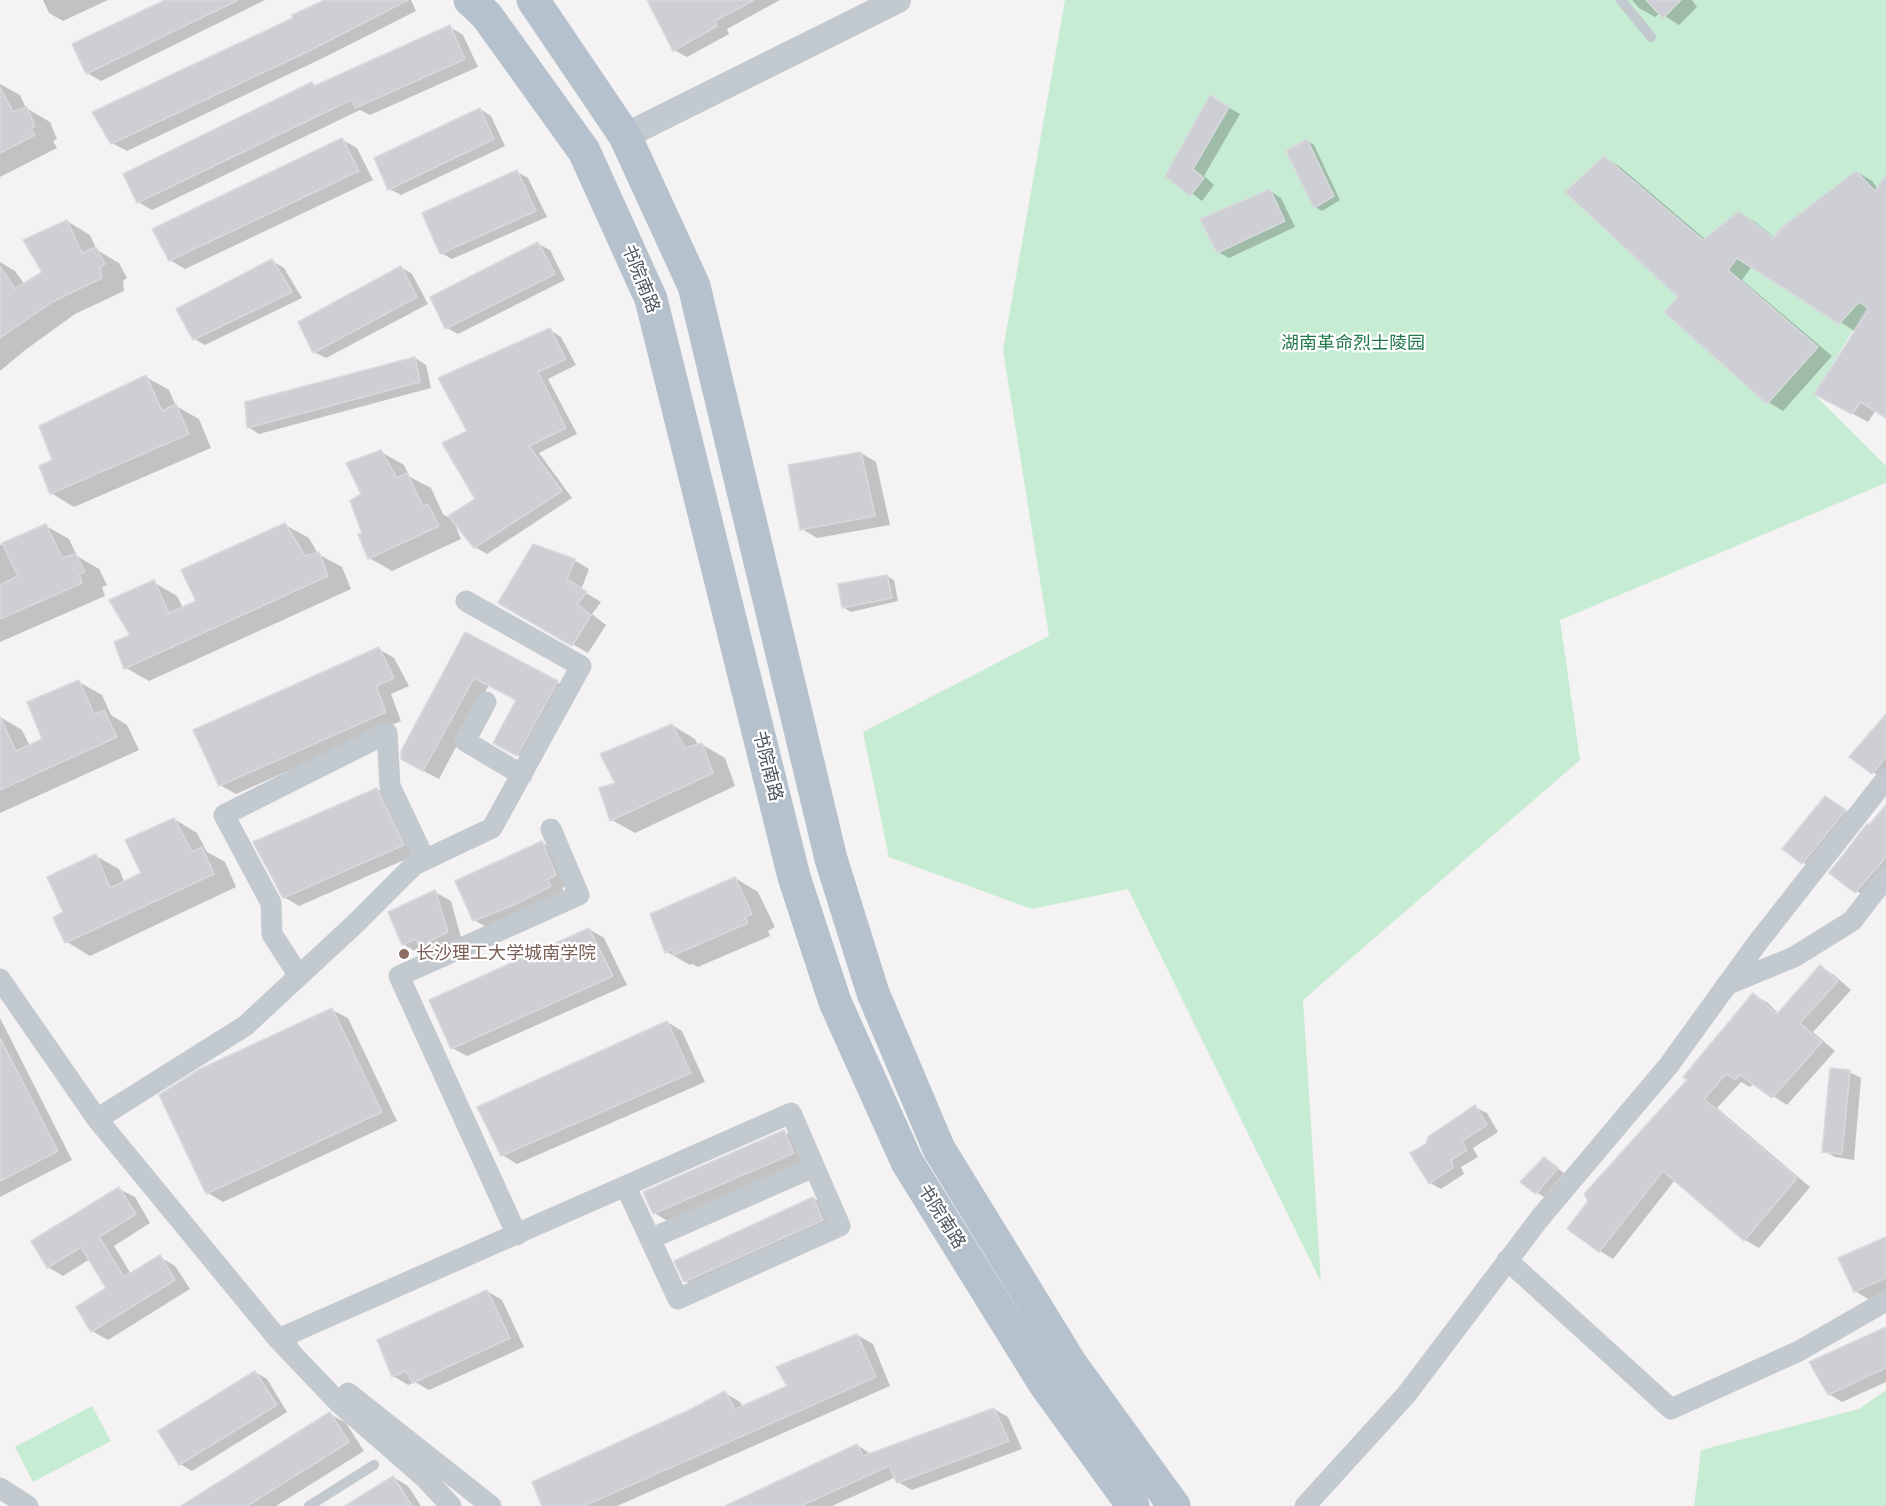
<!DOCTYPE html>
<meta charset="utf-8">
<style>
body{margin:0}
canvas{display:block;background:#f4f2f2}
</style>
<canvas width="1886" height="1506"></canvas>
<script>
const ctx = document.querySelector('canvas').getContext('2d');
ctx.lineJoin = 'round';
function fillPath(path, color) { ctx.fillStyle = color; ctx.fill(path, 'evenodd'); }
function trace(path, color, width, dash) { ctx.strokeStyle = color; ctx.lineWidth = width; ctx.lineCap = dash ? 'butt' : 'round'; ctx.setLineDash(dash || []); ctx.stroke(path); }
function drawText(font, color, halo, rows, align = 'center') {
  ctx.font = font + ' "Archivo Narrow","Noto Sans SC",sans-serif'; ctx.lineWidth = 4.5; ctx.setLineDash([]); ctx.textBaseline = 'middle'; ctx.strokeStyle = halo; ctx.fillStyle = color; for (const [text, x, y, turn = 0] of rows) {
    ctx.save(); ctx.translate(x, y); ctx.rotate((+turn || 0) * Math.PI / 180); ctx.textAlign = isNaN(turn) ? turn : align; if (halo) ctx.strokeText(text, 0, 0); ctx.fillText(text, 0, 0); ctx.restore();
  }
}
fillPath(new Path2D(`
 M1065 0H1886V276L1814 394 1886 466V483L1560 620 1580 760 1303 1000 1321 1282 1128 889 1032 909 889 857 863 732 1049 636 1003 350Z
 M1886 1390V1506H1694L1701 1450 1859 1409Z
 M92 1406 111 1441 33 1482 15 1447Z`), '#c7ecd4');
fillPath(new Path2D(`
 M43 0H108L63 21 49 13Z
 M168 0H265L101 81 87 73Z
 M329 0H411L416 11 323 58 127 151 112 143 295 19Z
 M649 0H780L727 29 729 34 687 57 674 50Z
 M1632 0H1692L1697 7 1679 25 1660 13 1655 17 1639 8Z
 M450 27 463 35 478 67 370 115 360 110 152 210 138 202 312 84 317 86Z
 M0 84 20 95 26 108 50 122 57 139 53 141 57 148 0 177Z
 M1210 97 1240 114 1204 176 1214 185 1202 201 1167 175Z
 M480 109 491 116 505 146 401 195 389 189Z
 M341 139 357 148 373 180 185 269 170 260Z
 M1307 141 1314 145 1340 200 1322 211 1315 207Z
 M1604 157 1619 166 1705 239 1739 213 1754 221 1775 238 1857 172 1872 181 1878 189 1886 177V416L1876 410 1868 422 1831 402 1856 332 1752 266 1742 280 1832 356 1783 411 1768 402 1680 297Z
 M517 172 528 178 547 217 452 259 441 253Z
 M1270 191 1281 198 1295 227 1229 258 1218 252Z
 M67 221 90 235 97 250 119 263 127 278 123 281 124 291 75 314 24 351 0 371V262L15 271 25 285 44 272Z
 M538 244 550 250 565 280 458 334 447 328Z
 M272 261 284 268 302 298 205 345 194 339Z
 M401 267 412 274 428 304 326 358 314 352Z
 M550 330 561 337 576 365 548 379 577 434 539 453 572 498 487 554 475 547 453 520 461 539 392 571 369 558 364 533 363 495 381 452 404 465 410 477 431 488 443 514 449 518 477 500 469 431Z
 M415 358 426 365 431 388 259 434 248 427Z
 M146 377 169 390 176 406 199 419 211 448 74 507 51 493 54 461Z
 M861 453 876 462 890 525 817 538 802 529Z
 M285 525 309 538 318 554 342 567 351 589 149 681 126 668 132 635 153 582 177 596 183 608 197 601Z
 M46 526 69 539 77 556 99 569 107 585 102 587 105 596 0 642V545Z
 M574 560 589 569 581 590 601 602 592 614 606 625 588 653 500 603Z
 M887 576 894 580 898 601 851 612 843 607Z
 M466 634 573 691 533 763 510 751 518 700 489 685 439 779 418 768Z
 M379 649 394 658 409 686 391 694 401 721 236 794 220 785Z
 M79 682 102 695 111 715 127 725 139 750 0 813V717L22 730 30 746 44 740Z
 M1886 717V777L1884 779 1873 772Z
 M672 725 695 739 698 745 701 744 725 758 735 786 635 833 612 820 617 784Z
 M377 789 393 798 418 854 299 906 284 897Z
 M1837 805 1856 817 1814 870 1784 849Z
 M1886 807V881L1870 899 1856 891 1870 827Z
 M174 819 197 833 207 852 225 862 236 887 90 956 67 942 55 919 64 913 96 856 119 869 125 883 143 874Z
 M542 843 558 852 571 883 562 888 566 895 490 929 474 920Z
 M735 878 758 892 775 927 768 931 770 936 698 967 692 964 690 965 667 952Z
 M435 892 451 901 462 941 436 954 428 949 418 953 403 944Z
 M589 929 604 938 627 985 467 1056 452 1048Z
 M1821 967 1834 975 1851 990 1813 1032 1835 1051 1787 1105 1754 1083 1750 1087 1741 1082 1717 1108 1810 1187 1759 1248 1745 1240 1675 1180 1613 1259 1600 1251 1689 1080 1754 995 1768 1003 1779 1014Z
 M332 1010 348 1018 397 1121 223 1202 208 1193Z
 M0 1018 72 1160 0 1197Z
 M667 1022 682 1031 705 1082 517 1164 502 1155Z
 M1849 1072 1861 1078 1854 1160 1835 1157 1824 1151Z
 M1475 1107 1487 1113 1498 1132 1473 1148 1478 1157 1461 1167 1464 1174 1441 1189 1430 1183 1427 1145Z
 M784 1132 800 1140 809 1162 669 1222 654 1213Z
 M1544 1159 1564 1173 1544 1197 1536 1192Z
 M119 1189 135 1197 150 1223 114 1246 131 1274 160 1257 175 1266 190 1289 108 1340 92 1331 108 1289 90 1259 63 1276 48 1267Z
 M813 1198 829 1207 838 1228 701 1290 685 1281Z
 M1886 1239V1293L1870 1300 1855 1291Z
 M487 1291 502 1300 524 1347 429 1390 415 1382 408 1385 393 1376Z
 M1886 1328V1382L1842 1402 1829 1394Z
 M857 1335 873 1344 890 1386 617 1506H543L692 1411 725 1393 740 1402 743 1407 789 1386Z
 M255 1372 267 1379 287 1412 192 1471 180 1464Z
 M994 1409 1008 1417 1022 1449 912 1490 898 1482 896 1477 832 1506H728L857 1445 871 1454Z
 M330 1414 346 1423 364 1451 276 1506H194Z
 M393 1477 408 1486 421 1506H348Z`), '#0003');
const building = new Path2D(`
 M165 0H238L86 74 72 44Z
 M325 0H408L309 51 111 144 92 112 293 18 292 15Z
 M647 0H754L715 21 717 26 673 51Z
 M1646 0H1681L1663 18Z
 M450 25 465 59 355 108 351 100 137 203 123 174 312 82 314 86Z
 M0 87 13 112 27 107 35 126 31 128 35 135 0 153Z
 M1210 95 1229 107 1193 169 1204 178 1190 196 1165 176Z
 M480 108 494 139 388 190 374 158Z
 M342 138 359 171 169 261 152 229Z
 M1307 139 1334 196 1314 208 1286 151Z
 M1604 156 1703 240 1739 211 1773 238 1781 228 1856 171 1875 191 1886 175V418L1861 402 1852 414 1814 394 1869 309 1859 302 1839 324 1737 258 1728 270 1818 347 1767 404 1664 312 1678 297 1565 192Z
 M517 170 536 211 440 254 422 213Z
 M1270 189 1285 221 1217 253 1200 219Z
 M67 220 82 253 96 247 105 264 100 268 102 278 52 302 0 338V267L15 289 42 272 23 240Z
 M538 242 555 274 445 329 430 297Z
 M272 259 292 292 193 340 176 309Z
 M401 266 417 297 313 353 298 322Z
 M550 328 566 359 538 372 566 428 529 446 562 491 474 548 448 516 475 499 442 443 467 431 438 378Z
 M415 357 420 382 247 428 245 402Z
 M146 375 162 411 176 404 189 434 50 494 39 466 52 460 39 426Z
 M381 450 397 478 407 473 423 506 428 504 439 526 368 559 358 534 362 533 350 501 361 494 346 463Z
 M861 452 875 516 800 530 788 465Z
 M285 523 305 556 319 552 328 576 124 669 114 642 130 635 109 600 154 580 169 613 196 601 181 570Z
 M46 524 62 558 76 554 85 572 79 574 82 583 0 619V585L18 576 2 543Z
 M533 544 575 559 567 579 587 592 577 604 591 615 572 646 498 603Z
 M887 575 892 598 842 608 838 584Z
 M465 632 558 681 517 756 493 743 516 700 474 678 423 771 401 759V751Z
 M379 647 394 678 376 686 386 712 219 786 193 730Z
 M79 680 94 714 104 710 117 737 0 790V717L16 751 42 739 27 702Z
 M1886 714V757L1872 774 1849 757Z
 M672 724 685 748 702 743 713 773 610 821 599 788 615 783 600 754Z
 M377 788 404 845 283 898 253 842Z
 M1825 796 1846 810 1802 864 1782 849Z
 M1886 805V857L1855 893 1829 873 1867 824 1869 825Z
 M174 818 192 852 202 847 214 874 65 943 53 918 63 912 47 877 96 854 110 888 141 873 125 840Z
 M542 841 556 875 547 880 551 886 516 904 473 921 455 881Z
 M735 877 752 914 745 917 748 923 674 955 672 949 665 953 650 914Z
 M435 890 448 932 420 946 415 939 402 945 388 912Z
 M589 928 613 976 451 1049 429 1000Z
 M1820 965 1838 981 1800 1023 1822 1042 1772 1098 1740 1075 1735 1080 1726 1074 1704 1099 1797 1178 1744 1241 1663 1171 1599 1252 1567 1229 1588 1201 1584 1194 1687 1080 1683 1077 1753 993 1777 1014Z
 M332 1008 382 1112 206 1194 159 1095 200 1069Z
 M667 1021 691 1073 501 1156 477 1107Z
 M0 1038 58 1151 0 1181Z
 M1830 1068 1850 1070 1842 1154 1822 1152Z
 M1475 1105 1487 1125 1462 1141 1467 1150 1451 1160 1453 1168 1429 1184 1410 1153 1426 1144 1428 1137Z
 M784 1130 794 1153 653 1214 643 1192Z
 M1544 1157 1558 1168 1536 1194 1520 1182Z
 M119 1187 136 1214 99 1237 124 1277 160 1255 175 1280 91 1332 76 1307 106 1288 81 1247 47 1268 31 1241Z
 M813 1197 823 1220 684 1282 674 1261Z
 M1886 1237V1278L1854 1292 1838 1258Z
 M487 1290 510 1338 413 1383 406 1371 392 1377 377 1340Z
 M1886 1327V1368L1828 1395 1809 1362Z
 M857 1334 876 1377 584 1506H542L532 1482 691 1409 725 1391 735 1409 787 1386 776 1367Z
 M255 1371 277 1405 179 1465 158 1431Z
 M994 1408 1009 1441 897 1483 889 1466 801 1506H725L857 1444 863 1456Z
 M330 1412 349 1442 247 1506H181Z
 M393 1476 412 1506H345Z`);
fillPath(building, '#cdcfd4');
trace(building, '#d7d9dd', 1.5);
trace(new Path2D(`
 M1621 0 1651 37
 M309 1506 374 1465`), '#c2c9cf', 10);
trace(new Path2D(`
 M486 702 465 741 522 775
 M299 976 272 934 271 903 224 815 387 733 390 786 425 860
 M0 979 97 1119 278 1339 288 1346
 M1726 985 1794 957 1852 921 1886 877
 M97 1119 245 1026 355 924 414 865 492 828 581 666 466 601
 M517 1235 399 976 579 895 551 829
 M650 1239 814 1167
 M1507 1260 1671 1409 1799 1351 1886 1301
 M348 1393 491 1506
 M0 1488 28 1506
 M451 1506 425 1478 338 1402 278 1339 791 1113 840 1226 678 1299 626 1187
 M1305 1506 1406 1395 1540 1218 1669 1065 1758 942 1886 779`), '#c2c9cf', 21);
trace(new Path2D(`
 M625 136 898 0`), '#c2c9cf', 26);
trace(new Path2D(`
 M470 0 487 16 584 151 651 299 794 877 835 1002 907 1162 1044 1383 1133 1506
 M533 0 625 136 694 286 831 859 873 993 939 1149 1071 1364 1174 1506`), '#b5c2cd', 33);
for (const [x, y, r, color] of [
 [404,954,6,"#8d6e63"]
]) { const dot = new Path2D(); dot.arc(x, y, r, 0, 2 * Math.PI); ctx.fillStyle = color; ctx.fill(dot); trace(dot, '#fff', 2); }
drawText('18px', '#4c565e', '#fff', [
 ["书院南路",640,279,68],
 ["书院南路",767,766,76],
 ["书院南路",941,1217,58]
]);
drawText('18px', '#22794c', '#fff', [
 ["湖南革命烈士陵园",1353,344]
]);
drawText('18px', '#785e54', '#fff', [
 ["长沙理工大学城南学院",416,954]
], 'left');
</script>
